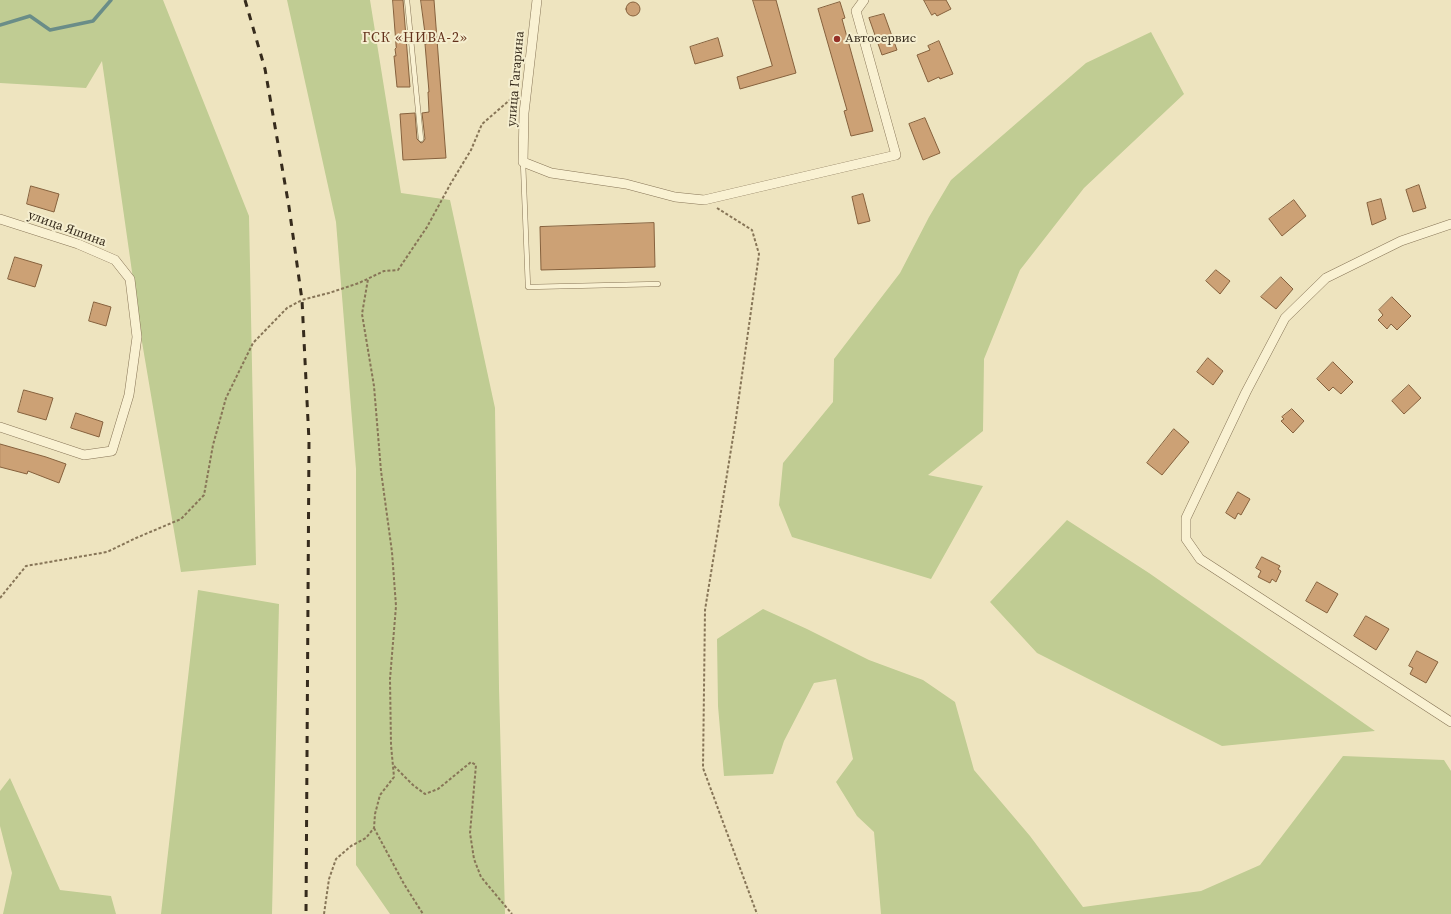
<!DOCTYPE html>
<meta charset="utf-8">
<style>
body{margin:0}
canvas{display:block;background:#eee4bf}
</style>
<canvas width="1451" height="914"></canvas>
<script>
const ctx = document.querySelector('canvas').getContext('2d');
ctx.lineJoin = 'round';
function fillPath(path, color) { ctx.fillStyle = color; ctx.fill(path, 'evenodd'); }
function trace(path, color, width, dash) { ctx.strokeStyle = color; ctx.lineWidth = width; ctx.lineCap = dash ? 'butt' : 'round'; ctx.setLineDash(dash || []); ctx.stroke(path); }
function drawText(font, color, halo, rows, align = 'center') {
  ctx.font = font + ' "Source Serif 4",serif'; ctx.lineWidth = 4; ctx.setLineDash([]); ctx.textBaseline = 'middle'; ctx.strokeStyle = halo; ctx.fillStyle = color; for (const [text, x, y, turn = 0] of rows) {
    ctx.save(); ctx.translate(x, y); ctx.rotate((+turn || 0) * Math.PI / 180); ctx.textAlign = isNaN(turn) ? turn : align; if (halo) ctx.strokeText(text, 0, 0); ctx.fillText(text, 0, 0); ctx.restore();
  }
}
fillPath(new Path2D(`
 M0 0H163L249 216 256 565 181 572 142 342 102 61 86 88 0 83Z
 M287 0H370L401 193 450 200 495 408 499 688 505 914H390L356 865V469L336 222Z
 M1151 32 1184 94 1084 188 1020 270 984 359 983 431 928 475 983 486 931 579 792 537 779 505 783 463 833 402 834 359 900 273 929 217 951 180 1086 63Z
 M1067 520 1149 573 1375 731 1222 746 1037 653 990 602Z
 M198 590 279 604 272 914H161Z
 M763 609 807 629 869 660 923 680 955 702 974 770 1030 836 1083 907 1201 891 1260 865 1343 756 1444 760 1451 771V914H881L874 832 857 816 836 782 853 759 836 679 814 683 784 741 773 774 724 776 718 706 717 639Z
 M10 778 60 890 111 896 116 914H3L12 873 0 826V791Z`), '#c0cc93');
trace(new Path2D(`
 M0 25 30 16 50 30 93 21 111 0`), '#6a8d88', 3.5);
const building = new Path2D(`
 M393 0H403L410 87H397L394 56H396L395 49 396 48Z
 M421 0H434L446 158 403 160 400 114 415 113 417 139 421 143 423 142 425 139 422 113 429 112 428 92H429L425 44H426Z
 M753 0H776L796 73 740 89 737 77 772 66Z
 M924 0H946L951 9 937 16 935 13 932 15Z
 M840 2 845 18 842 19 873 131 851 136 844 111 847 110 818 9Z
 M626 9a7 7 0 1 1 14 0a7 7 0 1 1-14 0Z
 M884 14 897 50 882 55 869 18Z
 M718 38 723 56 695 64 690 47Z
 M939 41 953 74 940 79 939 77 928 82 917 55 930 50 928 46Z
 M925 118 940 153 923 160 909 124Z
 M1419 185 1426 208 1413 212 1406 190Z
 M31 186 59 194 54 212 27 204Z
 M863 194 870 221 858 224 852 197Z
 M1381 199 1386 219 1372 225 1367 203Z
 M1294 200 1306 216 1282 236 1269 219Z
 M654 223 655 267 541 270 540 227Z
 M15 257 42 265 35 287 8 279Z
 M1216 270 1230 281 1220 294 1206 281Z
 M1281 277 1293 289 1276 309 1261 297Z
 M1392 297 1411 316 1397 330 1391 324 1387 329 1378 320 1383 315 1379 310Z
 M94 302 111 307 106 326 89 321Z
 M1208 358 1223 371 1213 385 1197 372Z
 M1333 362 1353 382 1341 394 1333 387 1329 391 1317 379Z
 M1409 385 1421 398 1404 414 1392 401Z
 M24 390 53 398 46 420 18 412Z
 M1292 409 1304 421 1293 433 1281 421 1284 419 1282 417Z
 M76 413 103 422 99 437 71 428Z
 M1174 429 1189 442 1162 475 1147 463Z
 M0 444 46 457 66 464 59 483 28 471 27 474 0 467Z
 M1238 492 1250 499 1241 515 1238 513 1235 519 1226 513Z
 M1262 557 1280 566 1278 569 1281 571 1276 582 1272 579 1270 583 1258 577 1261 571 1256 568Z
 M1317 582 1338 594 1327 613 1306 601Z
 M1366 616 1389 629 1376 650 1354 636Z
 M1417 651 1438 662 1426 683 1410 674 1413 668 1409 666Z`);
fillPath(building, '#cca175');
trace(building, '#86613d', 1);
const lane = new Path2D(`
 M407 0 421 139
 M523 162 528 287 658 284`);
const street = new Path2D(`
 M537 0 524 113 523 162 551 173 626 184 675 197 704 200 896 155 856 11 864 0
 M0 219 78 244 115 260 130 279 137 337 129 395 112 451 84 455 0 427
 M1451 224 1401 241 1326 278 1285 318 1246 392 1186 518V539L1200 559 1451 722`);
trace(lane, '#877557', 5.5);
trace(street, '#877557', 10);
trace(new Path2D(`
 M717 208 752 230 759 254 735 425 705 610 703 768 757 914
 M0 598 26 566 107 552 136 538 181 519 204 495 213 445 226 398 253 343 287 308 302 300 329 293 359 283 384 271 398 270 427 227 451 183 471 150 482 124 511 99 515 98
 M394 766 413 785 425 794 438 789 471 762 476 765 470 833 474 859 481 877 512 914
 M374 828 404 884 423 914
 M324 914 329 879 336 859 351 846 366 838 374 828 375 814 380 795 394 777 391 745 390 679 396 606 392 552 381 471 374 386 362 314 368 279`), '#877557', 2, [3, 2]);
trace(lane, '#f9f1d2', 4.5);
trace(street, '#f9f1d2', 9);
trace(new Path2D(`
 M245 0 265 69 289 207 302 300 309 441 306 914`), '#362b1c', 3, [7, 7]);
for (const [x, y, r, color] of [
 [837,39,4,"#963127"]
]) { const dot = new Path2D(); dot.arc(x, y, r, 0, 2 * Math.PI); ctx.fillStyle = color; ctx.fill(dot); trace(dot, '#f5eecf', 1.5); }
drawText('13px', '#362b1c', '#f5eecf', [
 ["Автосервис",845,39]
], 'left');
drawText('13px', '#362b1c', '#f5eecf', [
 ["улица Гагарина",516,79,-85],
 ["улица Яшина",67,229,20]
]);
ctx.letterSpacing = '1px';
drawText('14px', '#63311b', '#f5eecf', [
 ["ГСК «НИВА-2»",415,38]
]);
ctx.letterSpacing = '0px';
</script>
